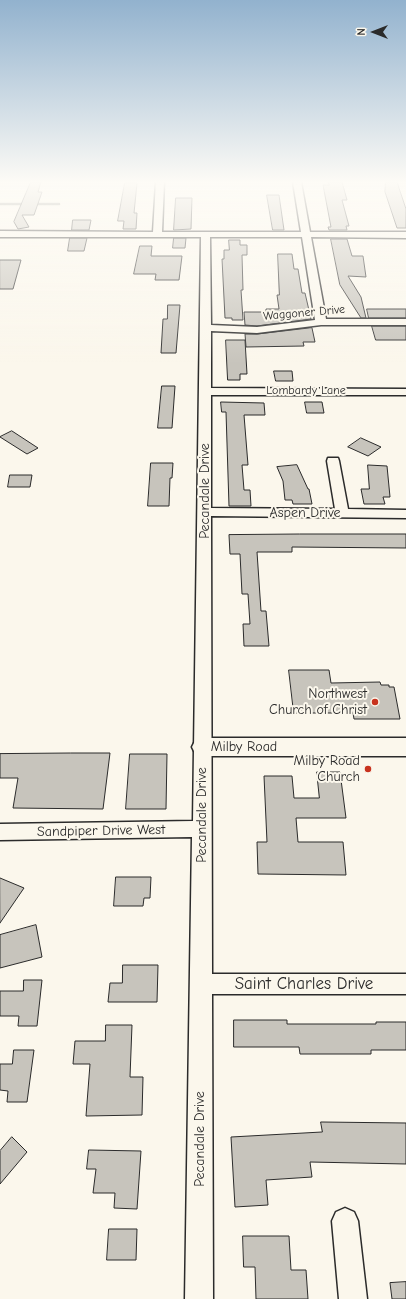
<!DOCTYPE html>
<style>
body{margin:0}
#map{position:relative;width:406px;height:1299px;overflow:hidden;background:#fbf7ec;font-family:"Comic Neue",sans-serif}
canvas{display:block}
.north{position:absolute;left:354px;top:12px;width:40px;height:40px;-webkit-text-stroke:3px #fbf7ec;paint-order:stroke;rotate:270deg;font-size:11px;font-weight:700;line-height:16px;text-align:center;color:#2b2b2b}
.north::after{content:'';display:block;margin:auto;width:14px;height:18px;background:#2b2b2b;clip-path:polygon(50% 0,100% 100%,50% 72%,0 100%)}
</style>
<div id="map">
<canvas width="406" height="1299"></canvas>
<div class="north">N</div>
</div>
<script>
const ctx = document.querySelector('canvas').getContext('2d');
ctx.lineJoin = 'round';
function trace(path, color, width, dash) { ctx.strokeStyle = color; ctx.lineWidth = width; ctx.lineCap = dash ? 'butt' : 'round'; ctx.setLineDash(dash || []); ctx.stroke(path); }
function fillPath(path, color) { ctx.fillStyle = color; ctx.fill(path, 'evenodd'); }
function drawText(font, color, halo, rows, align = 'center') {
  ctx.font = font + ' "Comic Neue",sans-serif'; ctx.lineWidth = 4; ctx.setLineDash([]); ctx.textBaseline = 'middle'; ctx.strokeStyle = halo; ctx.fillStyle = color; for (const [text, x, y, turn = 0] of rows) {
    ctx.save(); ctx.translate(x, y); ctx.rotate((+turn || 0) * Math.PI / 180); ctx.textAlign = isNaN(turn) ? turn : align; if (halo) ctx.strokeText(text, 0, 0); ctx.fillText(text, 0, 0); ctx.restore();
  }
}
trace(new Path2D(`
 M0 204H27
 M34 204H59`), '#7b7a75', 2.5);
const building = new Path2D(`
 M31 182H41L38 192H42L34 215H22L29 227 18 229 14 222Z
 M328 182H342L347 200H342L349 226H346L347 230H329L328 227H331L323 185H329Z
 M386 182H397L406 209V228H397L385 192Z
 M125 183H137L134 213H137L136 229H123L124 221H118Z
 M267 195H279L284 230H273Z
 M176 198H192L191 229 174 230Z
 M73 220H91L89 230H72Z
 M70 238H87L84 251H68Z
 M174 238H186L185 248H173Z
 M331 239H347L352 256H363L366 277 348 276 361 297 366 318H361L340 285Z
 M229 240H240V245H247V255H242L243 290H241L243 320H232V318H225L222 259H224V250H229Z
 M140 246H152L151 256H182L179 280H155L156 274H134Z
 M278 254H292L294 269H298L302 293H305L311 319 257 326 245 325 244 312H266V309H279L277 295H279Z
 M0 260H21L13 289H0Z
 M168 305H180L176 353H161L163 319H167Z
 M367 309H406V318H369Z
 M372 326H406V340H376Z
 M312 328 315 342H303L304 346 246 347 245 334H257Z
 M226 340H245L247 374H240V380H228Z
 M274 371H292L293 381H276Z
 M162 386H175L172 428H158Z
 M221 402 264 403 265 415H244L248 465H242L244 490H250L251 506H229L226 412H222Z
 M305 402H322L324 413H307Z
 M12 431 38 448 27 454 0 437Z
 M361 438 381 447 368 456 348 447Z
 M151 463H173L172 478H170L169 506H148Z
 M297 465 308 489H309L312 504H293L292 500H285L283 481 277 467Z
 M368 465 387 466 390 497H383L385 504H364L361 489H369Z
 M10 475H32L30 487H8Z
 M300 534H406V548L292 547V552H257L261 611H266L269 646H244L243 624H250L248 594H242L240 554H230L229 535Z
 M289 670H329L331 683 380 682 381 685H389V687H394L400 719H354L353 713H294Z
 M71 753H110L103 809 13 808 18 778H0V754Z
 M130 754H167L166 809H126Z
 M317 772H340L346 818H296L298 842H343L346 875 258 874 257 842H267L264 776H292L294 798H319Z
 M116 877H151L150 898H144L143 906H114Z
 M0 878 24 888 0 923Z
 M36 925 42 957 0 968V935Z
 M123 965H158L157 1002H108L110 983H122Z
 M24 980H42L37 1026H18L19 1016H0V991H23Z
 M234 1020H287V1024H376V1022H406V1050H371V1054H300L299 1047H234Z
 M106 1025H132L130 1077H143L142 1115 86 1116 90 1064H73L75 1041H105Z
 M14 1050H34L27 1102H7L8 1091 0 1090V1064H12Z
 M321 1122 406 1123V1164L310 1162 312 1177 266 1180 268 1205 235 1207 231 1137 322 1132Z
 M12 1137 27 1152 0 1184V1151Z
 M89 1150 141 1151 137 1209 114 1208 115 1193H93L96 1169H87Z
 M109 1229H137L136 1260H107Z
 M243 1236H289L291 1270H306L308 1299H256L255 1267H244Z
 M406 1282V1299H392L390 1283Z`);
fillPath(building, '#c7c4bc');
trace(building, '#2b2b2b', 1);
const minor = new Path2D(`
 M156 182H164L162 232H301L293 182H301L310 232H406V238L311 237 326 319H406V325H321L257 333 211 331V388L406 389V395H211V508L335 509 327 461 328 458H338L339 461 348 509 406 510V518L211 516 212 974H406V994H212L213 1299H185L192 837 0 840V824L193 821 201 237H0V231L153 232ZM210 237H302L315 320 257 327 211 325Z
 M345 1208 354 1212 358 1221 367 1299H339L332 1221 336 1212Z`);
const tertiary = new Path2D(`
 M203 738H406V756H203L195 753 192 747 195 741Z`);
trace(minor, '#2b2b2b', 3);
trace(tertiary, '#2b2b2b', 3);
fillPath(minor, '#fbf7ec');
fillPath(tertiary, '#fbf7ec');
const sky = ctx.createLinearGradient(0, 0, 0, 364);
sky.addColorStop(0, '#92b2ce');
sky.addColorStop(0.5, '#fdfbf6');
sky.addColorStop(1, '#fdfbf600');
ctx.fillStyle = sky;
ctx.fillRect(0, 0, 406, 364);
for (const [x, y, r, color] of [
 [375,702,4,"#c8321e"],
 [368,769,4,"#c8321e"]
]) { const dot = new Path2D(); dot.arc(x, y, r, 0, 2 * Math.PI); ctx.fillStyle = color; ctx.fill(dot); trace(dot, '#fbf7ec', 1.5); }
drawText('12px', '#2b2b2b', '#fbf7ec', [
 ["Waggoner Drive",304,313,-5],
 ["Lombardy Lane",306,391]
]);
drawText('14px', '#2b2b2b', '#fbf7ec', [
 ["Pecandale Drive",205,491,-90],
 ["Aspen Drive",305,513],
 ["Milby Road",244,747],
 ["Pecandale Drive",202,815,-90],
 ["Sandpiper Drive West",101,831,-1],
 ["Pecandale Drive",200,1139,-90]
]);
drawText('14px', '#2b2b2b', '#fbf7ec', [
 ["Northwest",367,694],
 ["Church of Christ",367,710],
 ["Milby Road",360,761],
 ["Church",360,777]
], 'right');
drawText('17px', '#2b2b2b', '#fbf7ec', [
 ["Saint Charles Drive",304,984]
]);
</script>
